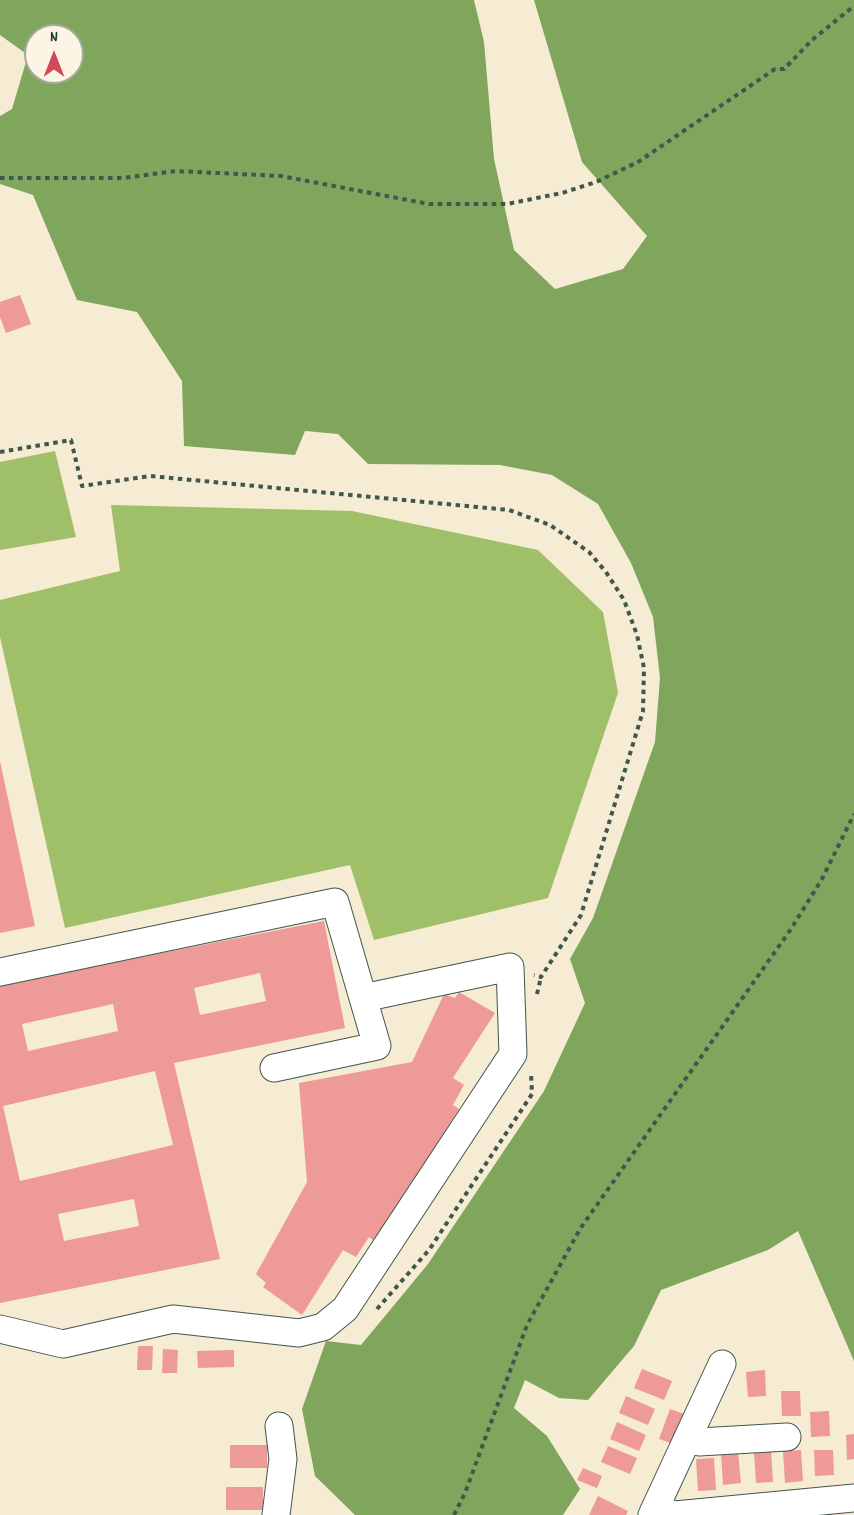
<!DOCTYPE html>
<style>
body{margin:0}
#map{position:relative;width:854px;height:1515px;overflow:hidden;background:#f6ebd3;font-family:Dekko,sans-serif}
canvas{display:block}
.north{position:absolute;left:24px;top:24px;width:60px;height:60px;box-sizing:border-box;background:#fcf5e5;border:2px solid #a4ab9e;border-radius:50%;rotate:0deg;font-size:16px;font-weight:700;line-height:24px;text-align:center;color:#1f3d34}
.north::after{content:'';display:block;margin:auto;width:21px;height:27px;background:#d1495b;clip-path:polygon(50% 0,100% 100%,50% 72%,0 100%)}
</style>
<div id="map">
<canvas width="854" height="1515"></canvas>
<div class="north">N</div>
</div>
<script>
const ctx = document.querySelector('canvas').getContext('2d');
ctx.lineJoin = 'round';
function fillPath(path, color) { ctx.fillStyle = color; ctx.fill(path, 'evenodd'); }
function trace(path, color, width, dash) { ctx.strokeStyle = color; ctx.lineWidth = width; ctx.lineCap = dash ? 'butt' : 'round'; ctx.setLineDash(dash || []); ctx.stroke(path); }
fillPath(new Path2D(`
 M55 451 76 537 0 550V462Z
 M111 505 352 511 538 550 603 612 618 693 548 898 374 940 350 865 65 928 0 637V600L120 571Z`), '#9fbf68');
fillPath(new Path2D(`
 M0 0H474L484 42 494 159 514 250 555 289 623 269 647 236 582 162 534 0H854V1361L798 1231 768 1250 661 1290 634 1346 588 1400 559 1398 525 1380 514 1408 547 1436 580 1489 563 1515H355L315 1476 302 1409 326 1341 361 1345 428 1264 544 1091 585 1003 570 959 593 918 655 742 660 678 653 617 631 563 598 504 552 475 500 465 368 464 338 434 305 431 295 455 184 446 182 381 137 312 77 300 33 195 0 184V116L12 109 28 55 0 35ZM36 36H72V72H36Z`), '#7fa65c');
fillPath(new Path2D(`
 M20 295 31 324 6 333 0 317V302Z
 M0 761 35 926 0 933Z
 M324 921 345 1028 174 1063 220 1259 0 1303V985ZM260 973 266 1001 200 1015 194 988ZM113 1004 118 1031 28 1051 22 1024ZM155 1071 173 1145 20 1181 3 1106ZM134 1199 139 1226 64 1241 58 1214Z
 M459 992 495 1013 453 1078 464 1085 453 1105 459 1109 375 1242 369 1237 356 1257 343 1250 302 1315 263 1287 266 1283 256 1274 307 1182 299 1083 412 1062 444 994 455 998Z
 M138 1346H153L152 1370H137Z
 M163 1349 178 1350 177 1373H162Z
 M234 1350V1367L198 1368 197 1351Z
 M642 1369 672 1381 664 1400 634 1388Z
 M765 1370 766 1396 748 1397 746 1372Z
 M781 1391H800L801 1416H782Z
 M626 1396 655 1409 648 1425 619 1413Z
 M670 1409 687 1415 676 1445 659 1439Z
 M829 1411 830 1436 811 1437 810 1412Z
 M617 1422 646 1435 639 1451 610 1439Z
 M854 1434V1459L847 1460 846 1435Z
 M230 1445H267V1468H230Z
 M608 1446 637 1458 630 1474 601 1462Z
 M771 1450 773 1482 756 1483 754 1452Z
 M801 1450 803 1481 785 1483 783 1451Z
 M814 1450H833L834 1475 815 1476Z
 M738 1452 741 1483 723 1485 721 1453Z
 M714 1458 716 1490 698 1491 696 1459Z
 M583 1468 602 1476 597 1488 577 1480Z
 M226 1487H263V1510H226Z
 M598 1496 628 1511 626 1515H589Z`), '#ed9a99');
const minor = new Path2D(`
 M0 972 335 902 377 1046 274 1068
 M0 1329 63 1344 173 1319 299 1333 323 1327 345 1309 513 1054 510 967 363 998
 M687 1439 699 1442 787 1437
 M655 1509 675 1515 854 1498
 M276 1515 283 1459 279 1426
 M652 1515 722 1364`);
trace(minor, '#3f574c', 29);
trace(new Path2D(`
 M0 178H123L176 171 281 176 429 204H507L562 193 596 182 638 162 775 69H784L812 40 854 6
 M0 452 71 440 82 486 150 476 509 510 550 525 589 552 606 572 624 600 637 635 644 668 643 711 581 915 541 977 534 975
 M537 994 541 977
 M377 1309 429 1250 532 1094 531 1073
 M454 1515 465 1493 527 1325 580 1229 791 929 822 879 854 814`), '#3f574c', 4, [4.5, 4.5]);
trace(minor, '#fff', 27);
</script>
